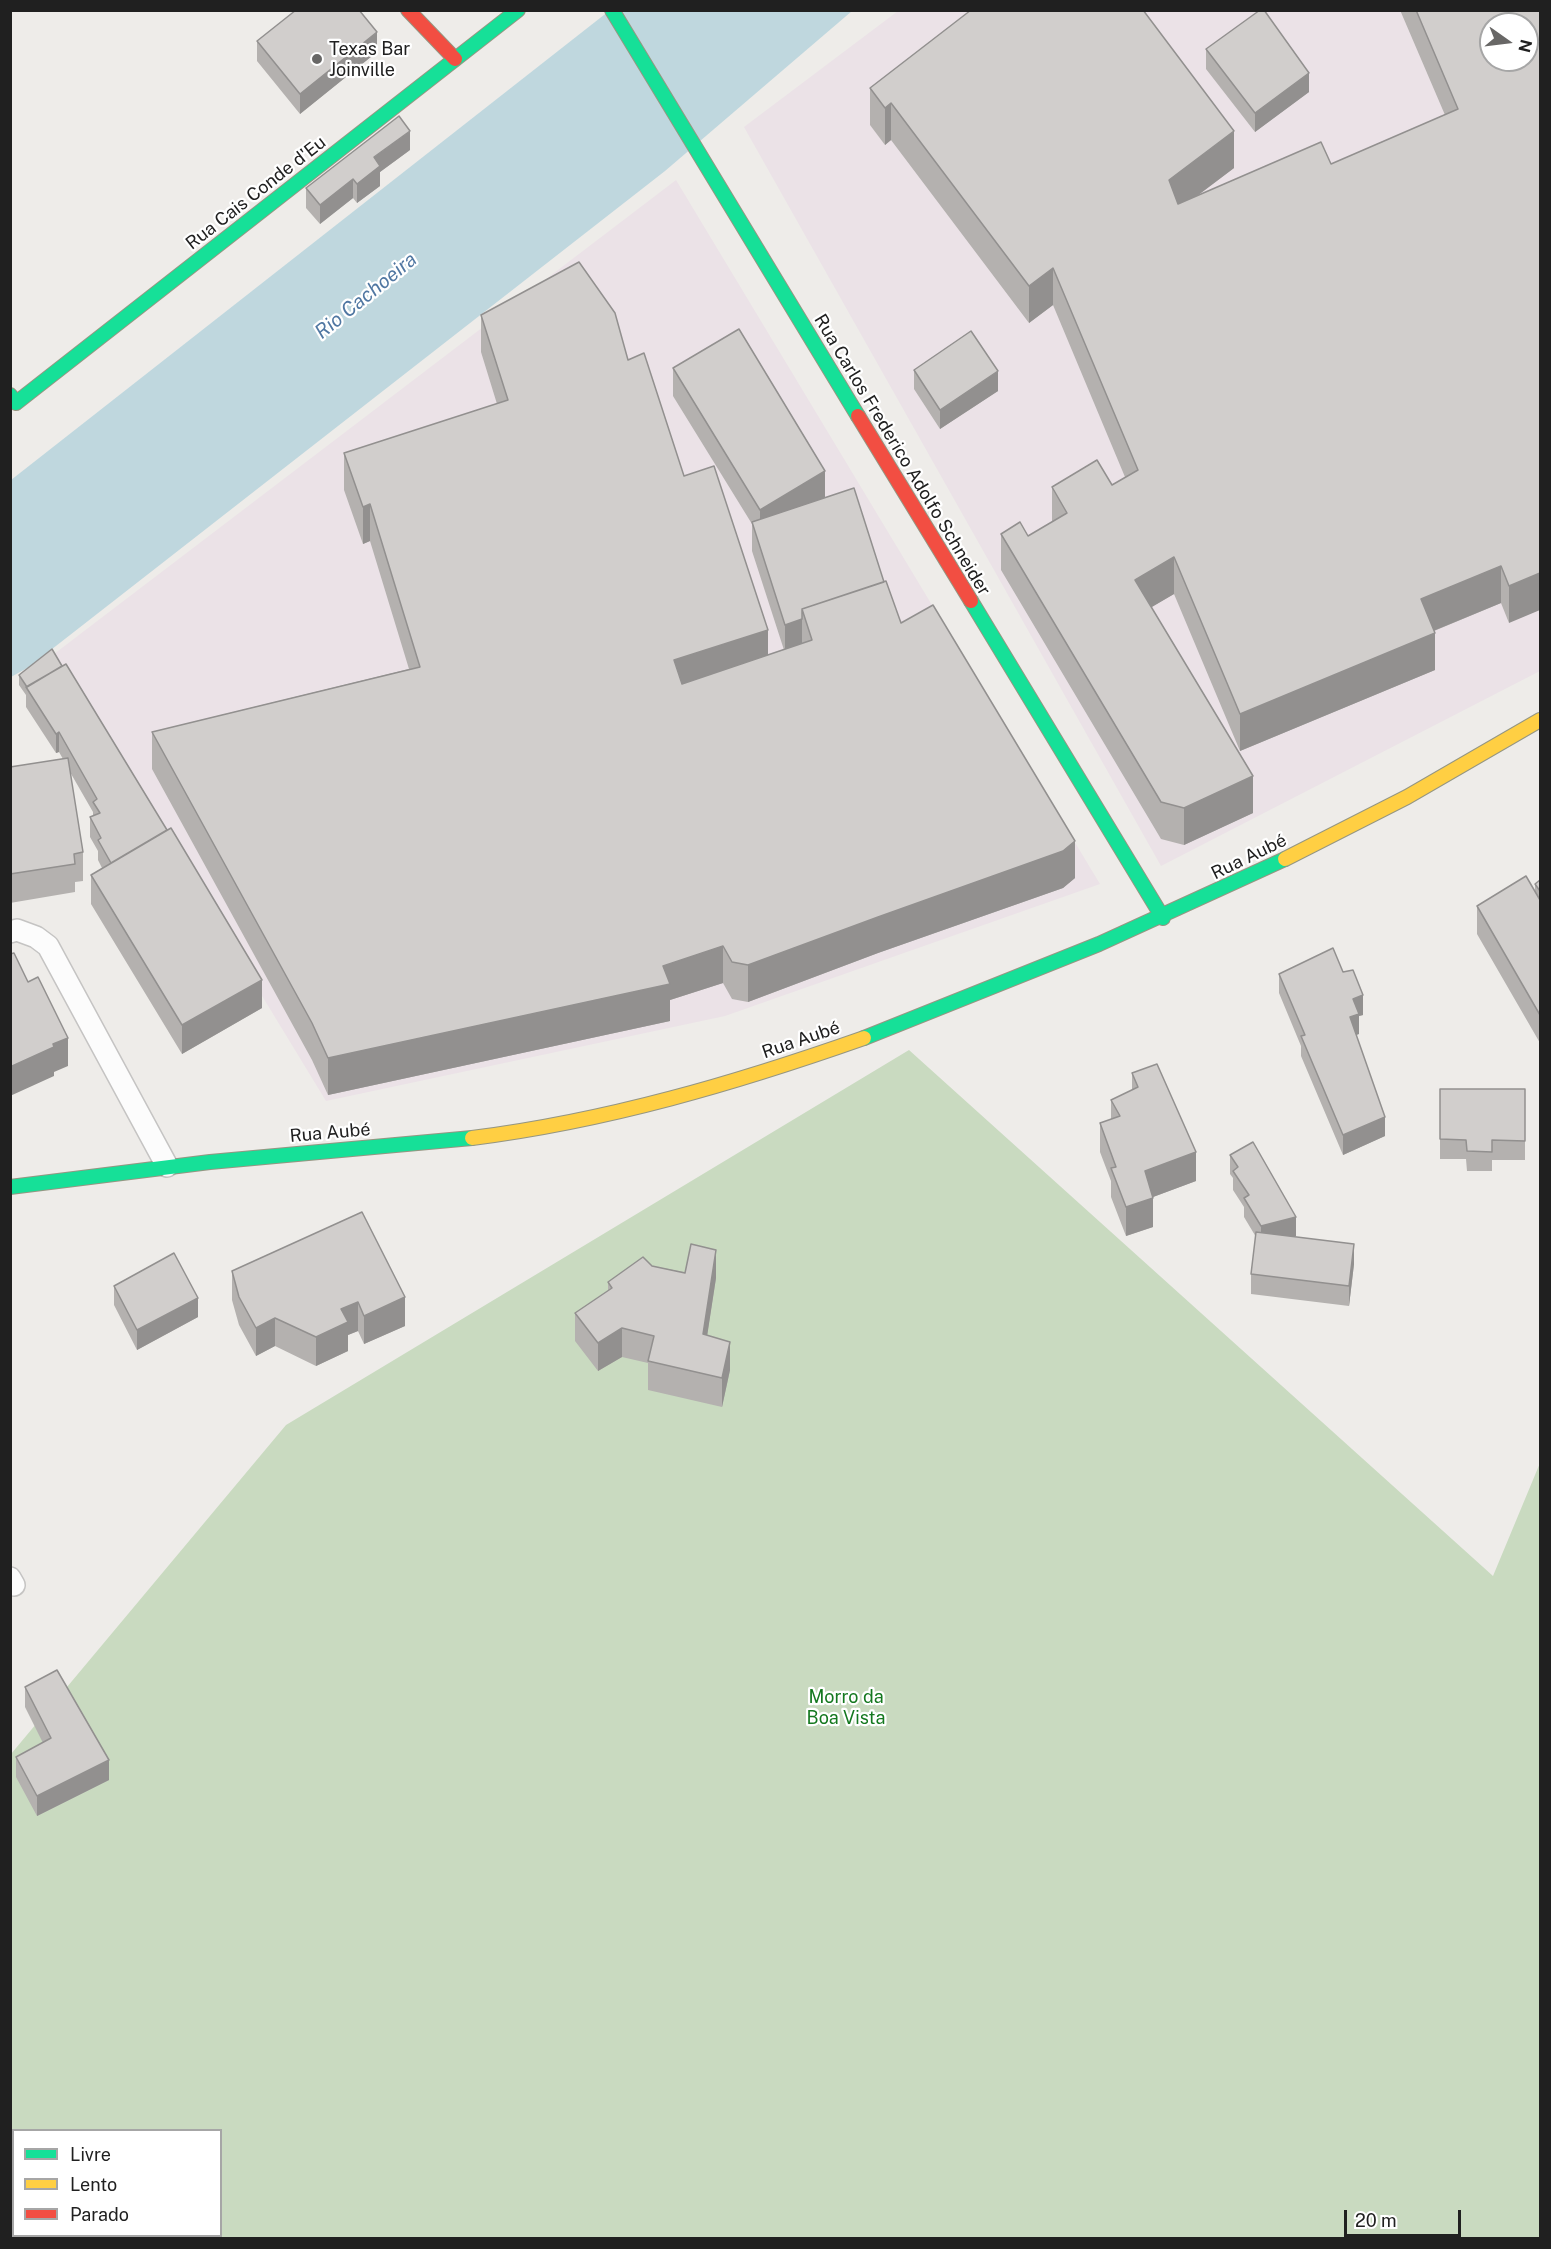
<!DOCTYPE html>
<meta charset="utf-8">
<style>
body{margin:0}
#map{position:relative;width:1551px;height:2249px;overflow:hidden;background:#eeece9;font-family:"Public Sans",sans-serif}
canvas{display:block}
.frame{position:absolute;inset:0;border:12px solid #202020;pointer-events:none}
.legend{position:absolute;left:12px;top:2129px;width:210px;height:108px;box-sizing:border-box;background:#fff;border:2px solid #a6a6a6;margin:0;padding:8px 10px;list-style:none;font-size:18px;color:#202020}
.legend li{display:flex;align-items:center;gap:12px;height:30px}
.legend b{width:30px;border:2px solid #a6a6a6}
.north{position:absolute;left:1479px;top:12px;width:60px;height:60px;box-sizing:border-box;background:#fff;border:2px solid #a6a6a6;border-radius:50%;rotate:104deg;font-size:16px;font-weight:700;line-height:24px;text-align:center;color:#202020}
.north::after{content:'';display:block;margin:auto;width:21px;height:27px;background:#686766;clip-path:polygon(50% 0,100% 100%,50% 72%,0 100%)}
.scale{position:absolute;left:1344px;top:2210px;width:117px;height:27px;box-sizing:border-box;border:3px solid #202020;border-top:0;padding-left:8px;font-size:18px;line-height:21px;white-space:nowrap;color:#202020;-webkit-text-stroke:4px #fff;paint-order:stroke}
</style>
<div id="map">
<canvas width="1551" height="2249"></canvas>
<div class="frame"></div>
<ul class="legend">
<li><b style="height:8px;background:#16e098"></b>Livre</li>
<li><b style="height:8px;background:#ffcf43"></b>Lento</li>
<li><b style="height:8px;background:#f24e42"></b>Parado</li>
</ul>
<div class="north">N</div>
<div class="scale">20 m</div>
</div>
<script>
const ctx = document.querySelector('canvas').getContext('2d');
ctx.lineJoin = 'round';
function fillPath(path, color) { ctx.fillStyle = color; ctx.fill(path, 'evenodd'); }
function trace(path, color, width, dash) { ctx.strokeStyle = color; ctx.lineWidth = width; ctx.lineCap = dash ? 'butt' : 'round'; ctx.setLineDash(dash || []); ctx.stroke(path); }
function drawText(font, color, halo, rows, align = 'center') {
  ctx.font = font + ' "Public Sans",sans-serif'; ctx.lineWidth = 4.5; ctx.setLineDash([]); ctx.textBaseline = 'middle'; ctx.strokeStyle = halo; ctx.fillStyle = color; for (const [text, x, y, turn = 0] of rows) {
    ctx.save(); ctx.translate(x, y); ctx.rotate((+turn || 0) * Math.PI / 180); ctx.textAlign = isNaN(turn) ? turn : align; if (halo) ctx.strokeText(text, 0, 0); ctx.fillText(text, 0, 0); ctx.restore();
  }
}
fillPath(new Path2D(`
 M898 11H1540V671L1161 866 744 127ZM1491 24H1527V60H1491Z
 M676 180 1100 884 725 1016 326 1101 54 654Z`), '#ebe2e7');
fillPath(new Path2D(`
 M909 1050 1493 1576 1540 1463V2238H11V1754L286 1425ZM14 2130H220V2236H14Z`), '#c9dac0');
fillPath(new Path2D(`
 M609 11H852L665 171 29 667 11 677V480Z`), '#bfd7de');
const lane = new Path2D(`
 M10 932 17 930 36 937 48 946 167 1166
 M10 1578 14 1585`);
const fast = new Path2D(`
 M612 10 858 416
 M10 395 16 403 518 10
 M971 601 1163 918
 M864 1038 1099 944 1285 859
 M10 1187 210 1162 472 1138`);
const slow = new Path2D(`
 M1285 859 1407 797 1540 720
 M472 1138C607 1121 736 1083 864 1038`);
const jam = new Path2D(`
 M408 10 455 59
 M858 416 971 601`);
trace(lane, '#c5c4c3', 24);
trace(fast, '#959682', 16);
trace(slow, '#959682', 16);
trace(jam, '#959682', 16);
trace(lane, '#fcfcfc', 21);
trace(fast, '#16e098', 14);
trace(slow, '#ffcf43', 14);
trace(jam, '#f24e42', 14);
fillPath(new Path2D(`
 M1400 10H1540L1509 623 1501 603 1434 631 1435 670 1240 751 1174 594 1151 607 1253 813 1184 845 1161 839 1001 570V534L1028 536 1052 522V487L1112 485 1125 477 1053 305 1029 323 891 140 885 145 870 125V88L1234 168 1197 196 1331 164 1445 115Z
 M257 41 377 52 300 114 257 61Z
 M1206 49 1309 92 1255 132 1206 69Z
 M410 150 380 172V186L357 203 353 198 320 224 306 208V188Z
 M481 315 628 360 684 476 768 655 784 650 752 551V524L673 396V368L825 498 884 582 901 623 1075 878 1063 888 878 953 748 1002 732 999 723 983 670 1000V1021L328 1095 312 1060 152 769V732L409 669 370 541 363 544 344 490V453L497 404 481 352Z
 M914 370 998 391 940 429 914 389Z
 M19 675 262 1008 182 1054 91 904V875L102 868 98 860V851L90 837V817L93 816V812L70 772 83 852V881L75 882V892L10 903V767L63 759 59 752 56 753 26 707V695L19 685Z
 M1540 880V1043L1477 934V906L1535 892V884Z
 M1343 972 1363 1015 1359 1016V1034L1356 1035 1385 1136 1343 1155 1301 1056V1046L1279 993V974Z
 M1132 1073 1196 1181 1153 1197V1227L1126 1236 1111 1197V1181L1100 1152V1123L1111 1120V1100L1132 1090Z
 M1440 1089H1525V1160H1492V1171H1467L1466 1159H1440Z
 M1230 1155 1296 1236 1294 1237 1354 1264 1349 1306 1251 1294V1274L1256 1237 1244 1217V1207L1233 1190V1178L1230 1174Z
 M362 1212 405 1326 364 1344 358 1331 348 1335V1351L316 1366 275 1346 256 1356 239 1325 232 1300V1271Z
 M652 1266 716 1278 707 1335 730 1370 722 1407 648 1390V1363L622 1357 598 1371 575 1341V1313L608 1291V1282Z
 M114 1286 198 1317 137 1350 114 1305Z
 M25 1687 109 1780 37 1816 16 1777V1757L43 1743 25 1707Z`), '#b4b1af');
fillPath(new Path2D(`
 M377 32V52L300 114V94Z
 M1309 73V92L1255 132V113Z
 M891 103V140L885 145V108Z
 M410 131V150L380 172V186L357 203V184L374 157Z
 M1234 131V168L1169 217V180Z
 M353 179V198L320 224V205Z
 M1053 268V305L1029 323V286Z
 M998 371V391L940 429V410Z
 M825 471V499L760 538V510Z
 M370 504V541L363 544V507Z
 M1174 557V594L1135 617V580Z
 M1501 566V603L1421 636V599Z
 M1540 573V610L1509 623V586Z
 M802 619V648L785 654V625Z
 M768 630V666L674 697V660Z
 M1435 633V670L1240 751V714Z
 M59 732V752L56 753V734Z
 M1253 776V813L1184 845V808Z
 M1075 841V878L1063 888 878 953 748 1002V965Z
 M723 946V983L670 1000V1021L328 1095V1058L663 966Z
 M262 980V1008L182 1054V1025Z
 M1363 995V1015L1359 1016V1034L1350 1037V1017L1353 999Z
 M68 1038V1066L54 1072V1076L10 1096V1067L53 1044Z
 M1385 1117V1136L1343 1155V1135Z
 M1196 1152V1181L1145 1200V1171Z
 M1153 1198V1227L1126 1236V1207Z
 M1296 1217V1236L1261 1245V1226Z
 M1354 1244V1264L1349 1306V1286Z
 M716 1250V1278L703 1363V1334Z
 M405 1297V1326L364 1344V1316Z
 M198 1298V1317L137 1350V1330Z
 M358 1302V1331L348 1335V1351L316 1366V1337L341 1309Z
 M275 1318V1346L256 1356V1328Z
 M622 1328V1357L598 1371V1343Z
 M730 1342V1370L722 1407V1378Z
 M109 1760V1780L37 1816V1796Z`), '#92908f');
const building = new Path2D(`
 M296 10H359L377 32 300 94 257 41Z
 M971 10H1143L1234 131 1169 180 1178 204 1321 142 1331 164 1458 109 1416 10H1540V573L1509 586 1501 566 1421 599 1435 633 1240 714 1174 557 1135 580 1253 776 1184 808 1161 802 1001 534 1020 522 1028 536 1067 513 1052 487 1097 460 1112 485 1138 470 1053 268 1029 286 891 103 885 108 870 88ZM1491 24H1527V60H1491Z
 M1260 10H1264L1309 73 1255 113 1206 49Z
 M399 116 410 131 374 157 380 166 357 184 353 179 320 205 306 188Z
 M579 262 615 313 628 360 644 353 684 476 714 466 768 630 674 660 682 684 812 640 802 609 886 581 901 623 933 605 1075 841 1063 851 878 917 748 965 732 962 723 946 663 966 670 984 328 1058 312 1023 152 732 420 667 370 504 363 507 344 453 508 400 481 315Z
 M739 329 825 471 760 510 673 368Z
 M971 331 998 371 940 410 914 370Z
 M854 488 884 582 802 609V619L785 625 752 522Z
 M52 649 62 666 27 687 19 675Z
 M66 664 167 830 111 863 98 840 101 838 90 817 100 813 93 802 97 799 59 732 56 734 26 687Z
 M68 758 83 852 74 854 75 864 10 874V767Z
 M171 828 262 980 182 1025 91 875Z
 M1526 876 1540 900V1015L1477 906Z
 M1540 880V891L1535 884Z
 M1333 948 1343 972 1353 970 1363 995 1353 999 1359 1014 1350 1017 1385 1117 1343 1135 1301 1036 1305 1035 1279 974Z
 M14 953 28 982 38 977 68 1038 53 1044 54 1047 10 1067V954Z
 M1157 1064 1196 1152 1145 1171 1153 1198 1126 1207 1111 1168 1116 1167 1100 1123 1120 1116 1111 1100 1138 1087 1132 1073Z
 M1440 1089H1525V1141L1492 1140V1152L1467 1151 1466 1140 1440 1139Z
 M1253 1142 1296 1217 1261 1226 1244 1198 1249 1195 1233 1171 1238 1167 1230 1155Z
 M362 1212 405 1297 364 1316 358 1302 341 1309 348 1322 316 1337 275 1318 256 1328 239 1297 232 1271Z
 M1256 1232 1354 1244 1349 1286 1251 1274Z
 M691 1244 716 1250 703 1334 730 1342 722 1378 648 1361 654 1336 622 1328 598 1343 575 1313 612 1288 608 1282 643 1257 652 1266 685 1273Z
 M174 1253 198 1298 137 1330 114 1286Z
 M57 1670 109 1760 37 1796 16 1757 51 1738 25 1687Z`);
fillPath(building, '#d1cecc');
trace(building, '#92908f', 1.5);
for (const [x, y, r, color] of [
 [317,59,6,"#686766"]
]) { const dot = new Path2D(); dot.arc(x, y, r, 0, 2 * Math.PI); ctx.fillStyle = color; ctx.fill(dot); trace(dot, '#fff', 2); }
drawText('18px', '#202020', '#fff', [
 ["Texas Bar",329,49],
 ["Joinville",329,70]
], 'left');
drawText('18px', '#202020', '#fff', [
 ["Rua Cais Conde d'Eu",256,193,-38],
 ["Rua Carlos Frederico Adolfo Schneider",902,455,59],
 ["Rua Aubé",1249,857,-26],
 ["Rua Aubé",801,1040,-19],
 ["Rua Aubé",330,1133,-5]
]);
drawText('18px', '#14781f', '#fff', [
 ["Morro da",846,1697],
 ["Boa Vista",846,1718]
]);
drawText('italic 20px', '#5077a2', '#fff', [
 ["Rio Cachoeira",366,296,-39]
]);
</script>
